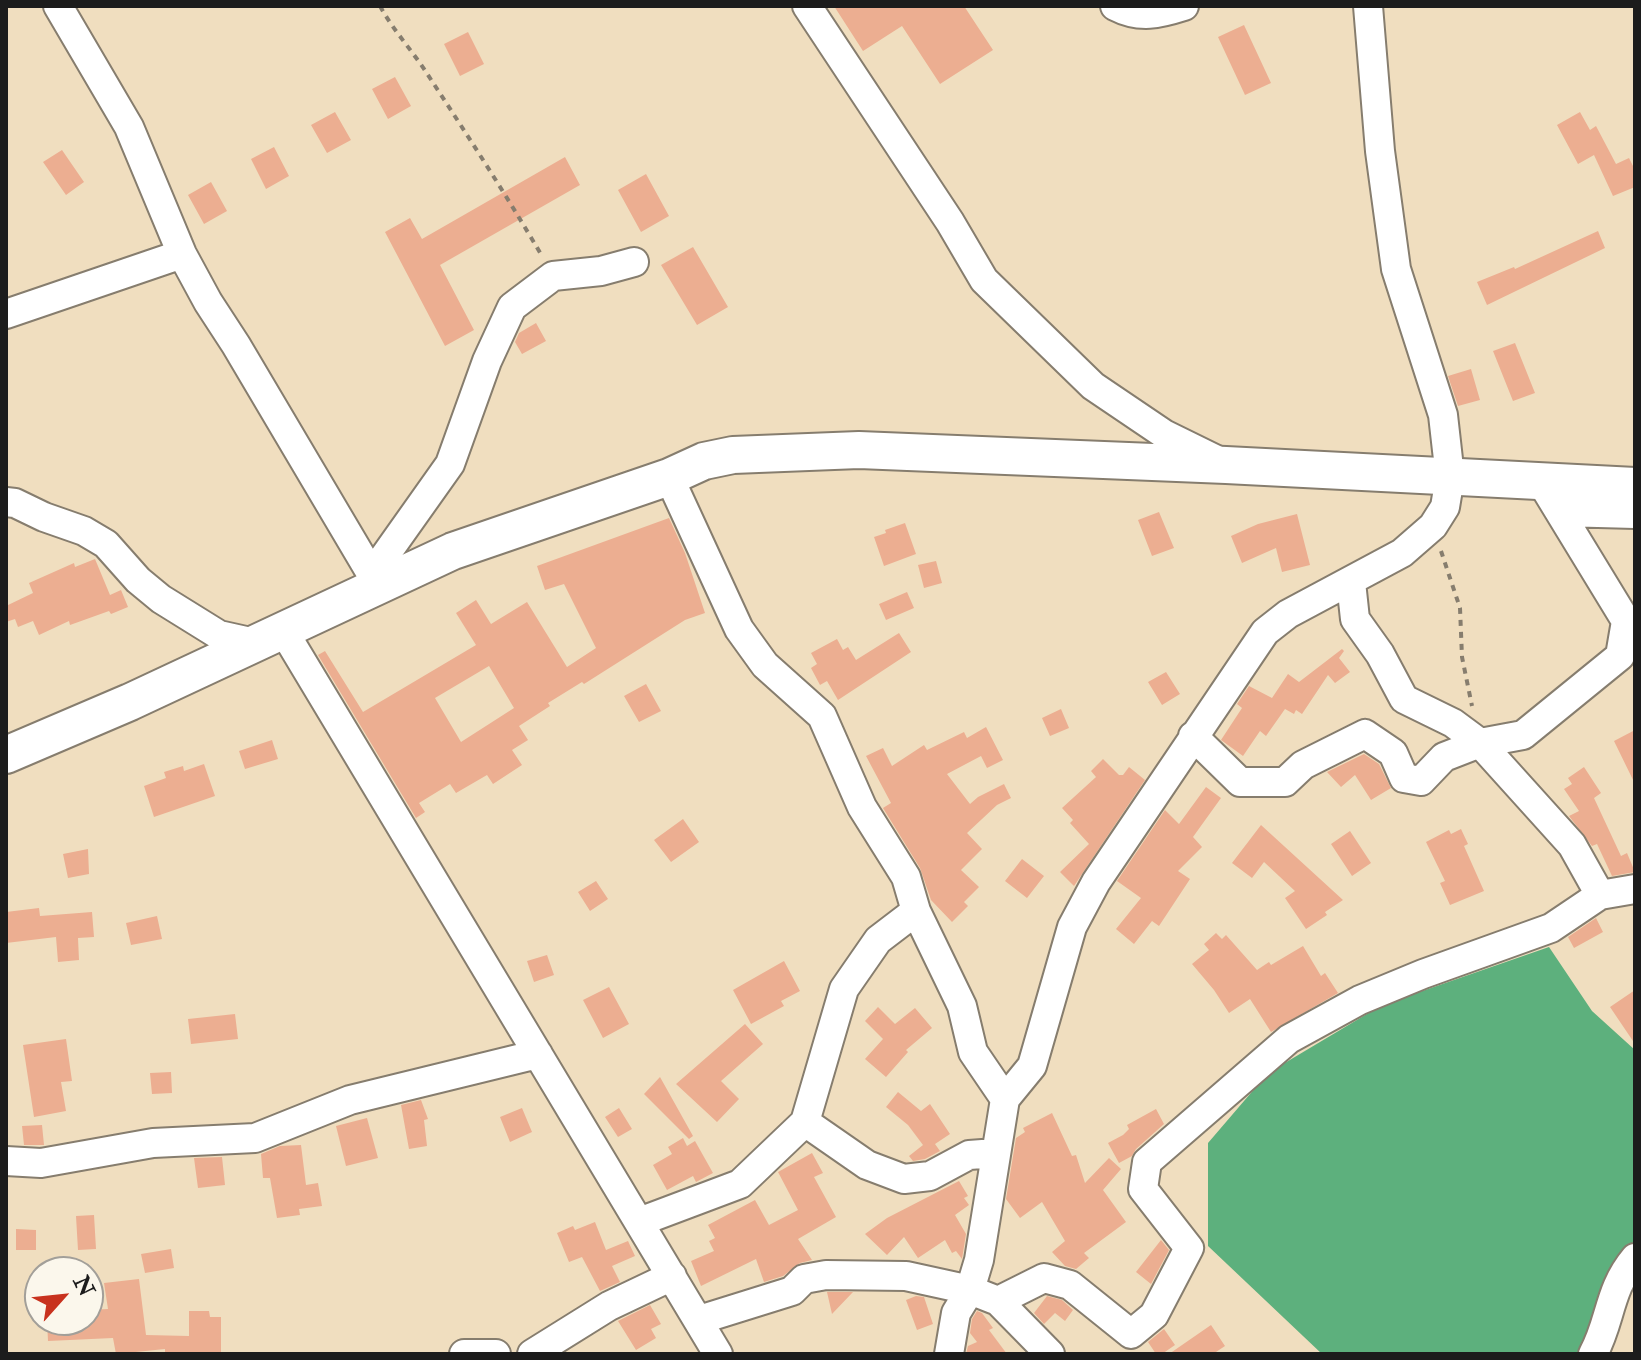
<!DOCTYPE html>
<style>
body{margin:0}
#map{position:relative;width:1641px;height:1360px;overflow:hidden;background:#f0debf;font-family:"IM FELL Double Pica",serif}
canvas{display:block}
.frame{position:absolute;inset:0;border:8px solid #1c1c1c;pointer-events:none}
.north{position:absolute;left:24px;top:1256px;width:80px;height:80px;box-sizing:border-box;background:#fbf7ec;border:2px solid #a29f99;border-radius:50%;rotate:63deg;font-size:22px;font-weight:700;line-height:32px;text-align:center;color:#1c1c1c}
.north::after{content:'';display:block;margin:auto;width:28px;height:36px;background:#c8321e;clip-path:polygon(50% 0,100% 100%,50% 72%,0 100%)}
</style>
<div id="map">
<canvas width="1641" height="1360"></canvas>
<div class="frame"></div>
<div class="north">N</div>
</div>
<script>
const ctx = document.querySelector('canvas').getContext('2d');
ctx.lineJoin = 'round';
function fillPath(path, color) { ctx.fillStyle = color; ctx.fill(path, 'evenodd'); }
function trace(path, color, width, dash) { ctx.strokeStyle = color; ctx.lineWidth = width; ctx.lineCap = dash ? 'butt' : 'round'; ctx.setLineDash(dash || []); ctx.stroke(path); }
fillPath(new Path2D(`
 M1549 947 1592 1011 1635 1050V1247L1579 1354H1322L1208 1246V1143L1268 1073 1382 1005Z`), '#5db07d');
fillPath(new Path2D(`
 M834 6H964L993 50 940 84 902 26 863 51Z
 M1244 25 1271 83 1245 95 1218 37Z
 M468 32 484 64 460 76 444 44Z
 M395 77 411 106 388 119 372 89Z
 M335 112 351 140 327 153 311 125Z
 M1580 112 1590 130 1596 126 1616 164 1629 158 1635 170V187L1613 196 1594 155 1578 164 1557 125Z
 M274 147 289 176 266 189 251 159Z
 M62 150 84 182 66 195 43 162Z
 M565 157 580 185 440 265 474 330 445 346 385 232 410 218 422 239Z
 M646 174 669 216 641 232 618 190Z
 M211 182 227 211 204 224 188 195Z
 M1598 231 1605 248 1487 305 1477 282 1514 267 1515 269Z
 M693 247 728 307 697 325 661 265Z
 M536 323 546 341 522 354 515 342 519 333Z
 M1515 343 1535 393 1513 401 1493 351Z
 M1471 369 1480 400 1458 406 1448 376Z
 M1159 512 1174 548 1152 556 1138 520Z
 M1297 514 1310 565 1282 572 1276 548 1242 563 1231 536 1258 524Z
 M669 518 685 553 705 613 685 620 584 684 582 682 548 703 550 706 519 726 528 740 512 750 522 765 493 784 487 775 456 793 450 784 419 803 425 812 416 818 318 655 325 651 363 712 476 645 456 613 476 600 491 624 527 602 567 667 596 648 564 584 545 590 537 566ZM489 666 514 708 461 742 435 698Z
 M905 523 916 554 884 566 874 537 886 533 885 530Z
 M95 559 110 595 121 590 128 607 111 614 109 611 70 625 69 621 39 635 33 621 18 627 15 619 6 622V606L33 593 29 583 74 563 75 567Z
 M936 561 942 583 924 588 918 565Z
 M907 592 914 608 886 620 879 604Z
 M899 633 911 652 838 700 827 681 820 685 811 668 817 664 811 653 837 639 843 650 848 647 856 660Z
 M1342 649 1344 651 1339 658 1350 672 1335 683 1328 675 1302 714 1296 710 1294 714 1285 709 1266 736 1260 731 1243 756 1221 740 1242 708 1237 704 1249 686 1272 698 1288 674 1299 682Z
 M1166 672 1180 694 1162 705 1148 682Z
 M646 684 661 711 639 722 624 696Z
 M1061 709 1069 728 1050 736 1042 718Z
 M986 727 1003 760 987 768 981 756 947 774 970 804 978 797 1004 784 1011 798 997 805 967 833 982 849 961 870 979 887 964 902 968 906 952 922 931 900 920 868 883 808 891 803 866 756 883 748 892 766 924 745 927 750 964 732 967 738Z
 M1635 730V784L1614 741Z
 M272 740 278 759 245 769 239 751Z
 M1364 754 1379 764 1391 788 1371 800 1355 775 1341 787 1327 772Z
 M1103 759 1119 775H1123L1129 767 1145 780 1074 886 1060 872 1089 844 1070 823 1073 820 1062 808 1096 777 1091 771Z
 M204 764 215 796 154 817 144 786 166 778 164 772 183 766 184 771Z
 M1584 767 1601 793 1594 798 1621 856 1627 853 1635 872 1612 876 1597 844 1592 846 1569 816 1579 811 1564 789 1572 784 1568 778Z
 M1206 787 1221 798 1193 837 1202 847 1178 871 1190 879 1159 926 1152 921 1134 944 1116 929 1141 898 1117 881 1165 810 1179 824Z
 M683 819 699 842 671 862 654 840Z
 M1261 825 1343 900 1325 912 1327 915 1306 929 1285 898 1295 891 1264 862 1252 878 1232 863Z
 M1461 829 1468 844 1464 846 1484 891 1450 905 1440 883 1445 881 1426 842 1449 830 1451 834Z
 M1350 831 1371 863 1352 876 1331 844Z
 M88 849 89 874 68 878 63 854Z
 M1022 859 1044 876 1027 898 1005 881Z
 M596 881 608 899 590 911 578 892Z
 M39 908 40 916 92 912 94 937 78 938 79 960 58 962 56 937 6 943V912Z
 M157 916 162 939 131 945 126 923Z
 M1596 918 1603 932 1574 948 1568 937Z
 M1216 933 1222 939 1226 935 1257 970 1269 962 1271 965 1303 946 1321 976 1325 973 1338 993 1271 1032 1250 999 1229 1013 1214 990 1192 964 1209 950 1204 944Z
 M547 955 554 975 534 982 527 961Z
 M784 961 800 991 781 1001 784 1006 751 1024 733 990Z
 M609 987 629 1024 603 1038 583 1000Z
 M1635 990V1044L1610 1007Z
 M878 1007 895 1024 915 1008 932 1028 906 1050 908 1052 886 1077 865 1059 883 1039 865 1021Z
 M235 1014 238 1039 191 1044 188 1019Z
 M745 1024 763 1044 721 1081 739 1099 717 1122 676 1084Z
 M66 1039 72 1081 61 1082 66 1111 34 1117 23 1045Z
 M171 1072 172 1093 152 1094 150 1073Z
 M660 1077 693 1136 689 1139 644 1094Z
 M898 1092 921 1111 930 1104 950 1134 935 1144 940 1151 925 1159 913 1161 909 1156 923 1145 908 1125 886 1107Z
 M421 1100 428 1119 424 1120 427 1146 409 1149 401 1105Z
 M522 1108 532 1132 510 1142 500 1117Z
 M619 1108 632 1129 618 1137 605 1117Z
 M1156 1109 1164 1124 1136 1149 1132 1156 1119 1163 1108 1143 1123 1135 1129 1129 1127 1125Z
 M1052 1113 1072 1156 1076 1155 1085 1183 1109 1158 1121 1169 1103 1190 1126 1222 1084 1253 1089 1258 1076 1269 1065 1266 1052 1252 1065 1241 1042 1202 1020 1218 1006 1199 1016 1138 1025 1132 1023 1128Z
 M367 1118 378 1158 346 1166 336 1126Z
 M42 1125 44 1145H24L22 1126Z
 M683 1138 687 1146 695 1141 713 1173 696 1182 693 1176 667 1190 653 1165 672 1154 668 1147Z
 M301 1145 306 1185 318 1183 322 1206 299 1209 300 1215 277 1218 270 1178H263L261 1154 280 1146Z
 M812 1153 823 1173 814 1177 836 1217 798 1239 812 1260 800 1263 783 1276 764 1282 756 1259 701 1286 691 1261 714 1251 709 1241 715 1238 708 1225 755 1200 769 1225 798 1210 778 1172Z
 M222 1157 225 1185 198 1188 194 1158Z
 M959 1181 968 1196 964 1198 969 1205 955 1215 966 1234 962 1259 956 1251 952 1253 945 1240 918 1258 904 1237 887 1255 865 1234 887 1218Z
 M94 1215 96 1249 78 1250 76 1216Z
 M595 1222 606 1250 628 1241 635 1256 612 1266 620 1282 600 1291 582 1257 569 1262 557 1233 573 1226 575 1230Z
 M16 1229 36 1230V1250H16Z
 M1161 1240 1169 1250 1151 1284 1136 1272Z
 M171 1249 174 1268 145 1273 141 1254Z
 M139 1279 146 1335 189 1336V1311H209L210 1317H221V1354H165V1349L116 1354 113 1338 48 1341 47 1320H88V1310L108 1309 104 1283Z
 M827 1292H853L832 1314Z
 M916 1296 924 1297 933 1324 917 1330 906 1300Z
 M1047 1296 1062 1300 1073 1310 1065 1321 1055 1313 1044 1324 1034 1313Z
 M650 1305 661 1324 651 1329 656 1338 636 1350 618 1321Z
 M977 1311 982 1313 993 1328 989 1330 1007 1354H966L968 1346 977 1342 970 1333 972 1319Z
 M1211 1325 1225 1346 1213 1354H1169Z
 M1164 1329 1175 1345 1162 1354H1156L1148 1342Z`), '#ecae91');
const minor = new Path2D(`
 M58 6 129 127 182 254 208 302 236 345 378 585
 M807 6 950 222 984 280 1093 386 1164 434 1221 462
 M1115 6C1140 19 1159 14 1184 6
 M6 314 182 254
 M669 477 739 629 765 665 822 716 862 807 906 877 916 911 962 1006 973 1052 1005 1099
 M1540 480 1626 621 1633 638
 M6 502 15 503 44 517 84 531 106 544 138 580 161 599 219 635 255 643
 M1561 512 1635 514
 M372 574 450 464 487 361 512 307 553 276 601 271 634 262
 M1351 582 1355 619 1380 654 1404 699 1453 723 1480 743 1572 845 1600 895 1635 889
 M283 630 718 1354
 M1193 736 1240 782H1285L1303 765 1365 734 1393 753 1404 778 1421 781 1444 757 1480 743 1523 735 1620 656 1626 621
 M805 1122 867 1165 904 1179 930 1176 969 1155 996 1153
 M6 1161 41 1163 153 1143 255 1138 350 1100 538 1054
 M639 1222 740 1184 805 1122 844 989 878 940 916 911
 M998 1301 1044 1278 1070 1285 1131 1334 1154 1315 1189 1248 1143 1189 1147 1162 1289 1039 1360 1000 1423 974 1551 928 1600 895
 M699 1320 792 1291 804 1279 826 1275 906 1276 970 1290 998 1301 1050 1354
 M464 1354H496
 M532 1354 609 1306 672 1276
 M949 1354 956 1313 970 1290 979 1260 1005 1099 1032 1066 1072 927 1096 882 1265 632 1288 614 1402 553 1433 526 1445 507 1450 477 1443 415 1396 269 1380 151 1368 6
 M1593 1354C1611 1322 1608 1290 1635 1258`);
const major = new Path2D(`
 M6 755 130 702 453 551 669 477 704 461 733 455 859 450 1226 465 1635 486`);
trace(minor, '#867d6e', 32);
trace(major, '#867d6e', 40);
trace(new Path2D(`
 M380 6C393 30 411 49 426 72 466 133 505 193 542 256
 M1441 551 1460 608 1462 657 1472 706`), '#867d6e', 4, [6, 6]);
trace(minor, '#fff', 28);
trace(major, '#fff', 36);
</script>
